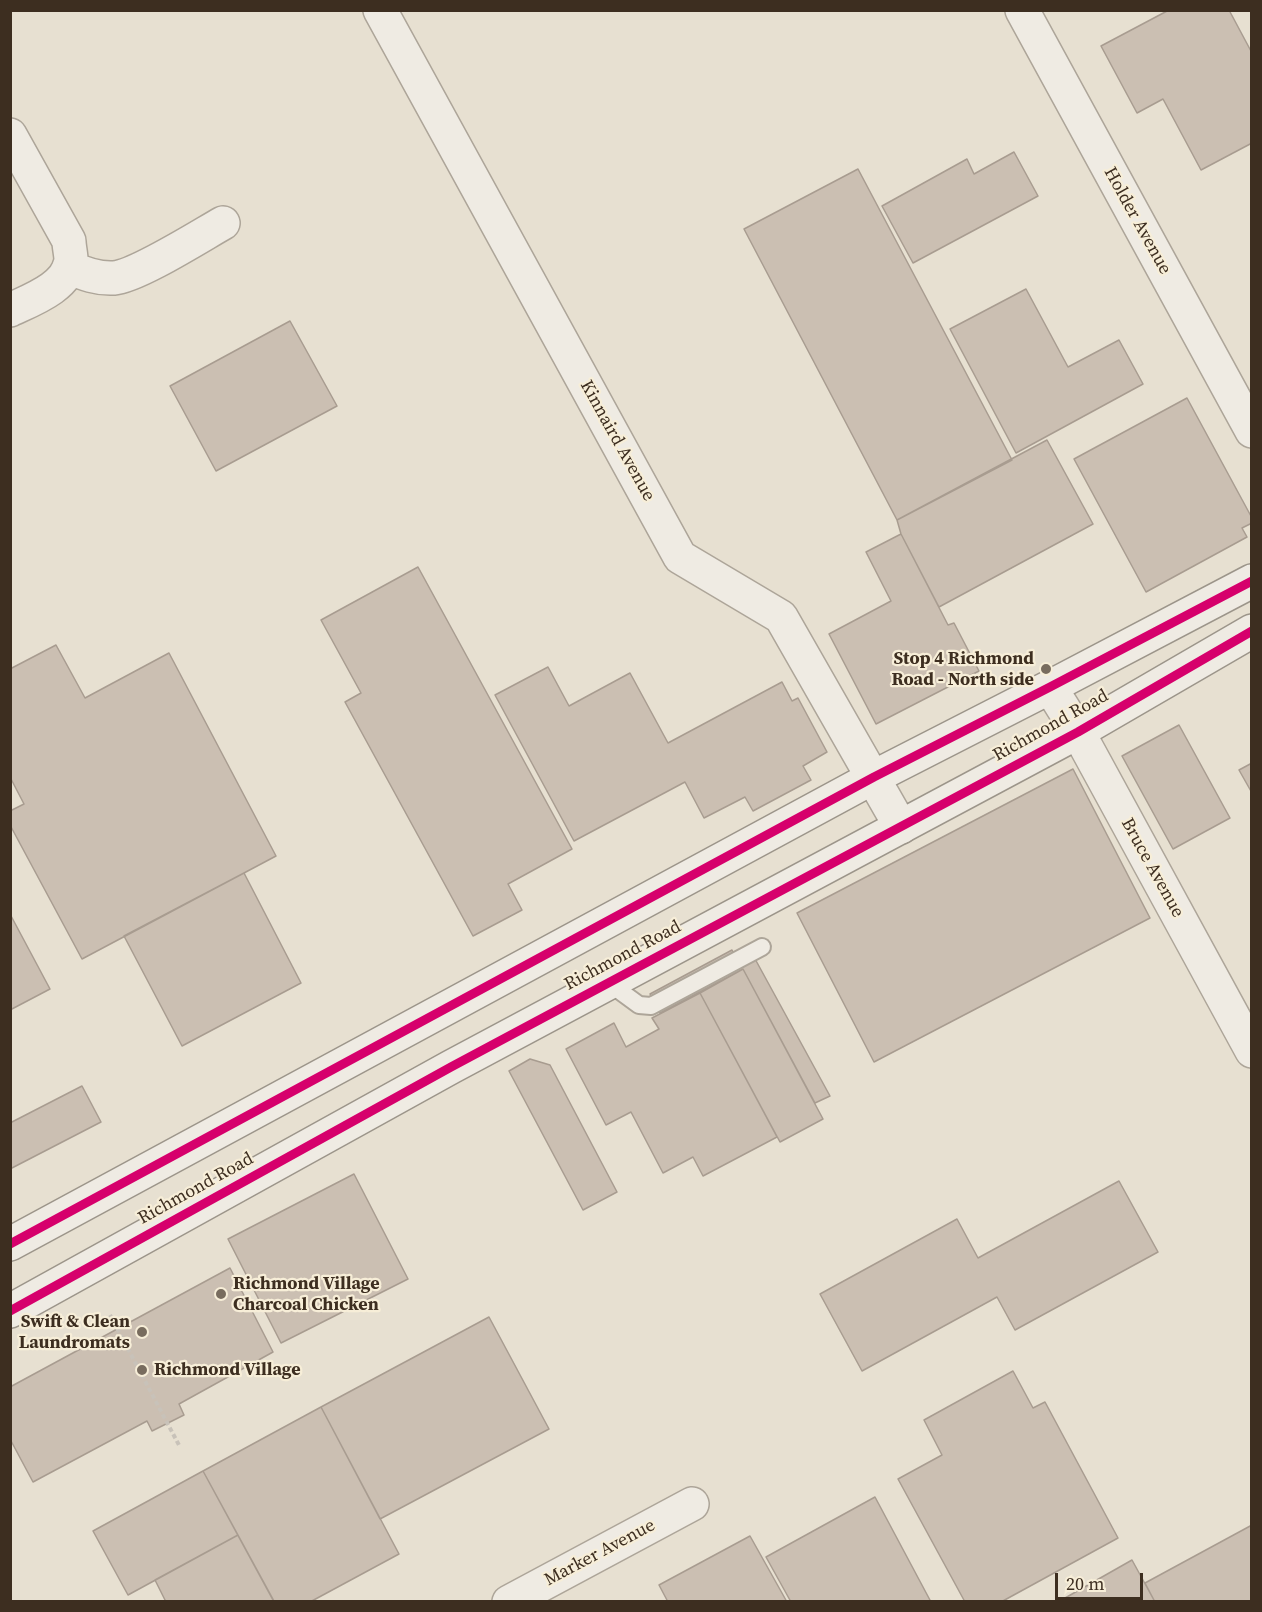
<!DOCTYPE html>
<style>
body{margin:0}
#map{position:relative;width:1262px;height:1612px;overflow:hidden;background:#e7e0d1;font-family:"Source Serif 4",serif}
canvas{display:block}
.frame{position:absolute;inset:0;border:12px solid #3d2e20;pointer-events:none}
.scale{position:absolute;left:1055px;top:1573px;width:88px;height:27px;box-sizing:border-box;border:3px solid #3d2e20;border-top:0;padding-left:8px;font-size:18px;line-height:21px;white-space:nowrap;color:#3d2e20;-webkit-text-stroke:4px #f7eed8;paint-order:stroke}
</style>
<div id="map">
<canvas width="1262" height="1612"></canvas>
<div class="frame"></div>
<div class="scale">20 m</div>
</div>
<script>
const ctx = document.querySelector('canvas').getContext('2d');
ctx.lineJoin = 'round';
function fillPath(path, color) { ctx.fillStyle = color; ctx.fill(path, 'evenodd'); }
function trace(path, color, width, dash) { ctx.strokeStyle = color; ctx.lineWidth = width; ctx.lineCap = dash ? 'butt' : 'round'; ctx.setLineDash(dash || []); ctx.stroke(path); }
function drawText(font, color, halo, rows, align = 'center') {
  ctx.font = font + ' "Source Serif 4",serif'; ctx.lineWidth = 4.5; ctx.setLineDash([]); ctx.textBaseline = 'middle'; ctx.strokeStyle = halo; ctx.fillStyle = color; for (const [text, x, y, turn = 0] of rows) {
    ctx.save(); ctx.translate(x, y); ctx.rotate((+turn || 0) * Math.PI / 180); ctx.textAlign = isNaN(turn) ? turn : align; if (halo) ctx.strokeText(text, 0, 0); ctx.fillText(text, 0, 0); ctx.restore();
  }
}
const building = new Path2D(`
 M1169 10H1229L1252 53V143L1201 170 1163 99 1137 113 1101 46Z
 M1014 152 1038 196 913 263 882 206 967 159 974 174Z
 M858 169 1012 460 897 520 744 229Z
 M1026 289 1068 367 1119 340 1143 384 1016 453 950 329Z
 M290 321 337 406 216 471 170 386Z
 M1187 398 1252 518V523L1242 528 1247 537 1146 592 1074 459Z
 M1047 440 1093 524 939 607 901 534 897 520Z
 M901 534 948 625 954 623 979 671 876 724 829 634 891 601 866 552Z
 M418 567 572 849 508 884 522 910 473 936 345 702 361 693 321 620Z
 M56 645 85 698 169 653 276 856 82 959 10 825V811L24 804 10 777V669Z
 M548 667 569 706 630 673 668 743 782 682 792 701 798 698 827 752 803 766 811 780 753 811 745 797 704 818 685 782 574 841 495 695Z
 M1179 725 1230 818 1173 849 1122 756Z
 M1252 763V793L1239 770Z
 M1073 769 1150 918 874 1062 797 913Z
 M244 873 301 983 182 1046 124 936Z
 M10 914 50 989 10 1010Z
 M732 950 739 965 754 957 830 1096 815 1103 743 969 660 1013 650 994Z
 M743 969 823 1119 780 1142 700 993Z
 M700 993 777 1137 703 1176 693 1157 663 1173 631 1112 606 1125 566 1049 614 1023 626 1047 659 1029 652 1018Z
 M530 1059 550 1065 617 1192 583 1210 509 1071Z
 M82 1086 101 1122 10 1169V1123Z
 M354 1174 408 1279 281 1343 228 1239Z
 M1119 1181 1158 1252 1015 1330 997 1297 862 1371 820 1294 957 1219 978 1258Z
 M230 1268 273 1352 179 1404 184 1415 152 1431 147 1421 33 1482 10 1439V1387Z
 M489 1317 549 1429 380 1519 321 1407Z
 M1013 1371 1033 1408 1045 1402 1118 1538 1001 1602H965L898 1479 942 1455 924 1420Z
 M321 1407 399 1554 310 1602H274L203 1471Z
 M203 1471 238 1535 128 1595 93 1531Z
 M875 1497 931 1602H791L766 1557Z
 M1252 1525V1602H1155L1145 1583Z
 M238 1535 274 1601 166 1602 155 1580Z
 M750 1536 787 1602H668L659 1585Z
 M1132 1560 1155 1602H1058Z`);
fillPath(building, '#cbbfb2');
trace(building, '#a89c90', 1.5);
const service = new Path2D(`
 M609 983 639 1005 651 1006 762 947`);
const minor = new Path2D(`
 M380 10 680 557 781 617 901 827
 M1022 10 1252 431
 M10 135 69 241C69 247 71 254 71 260 68 287 31 300 10 310
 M69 267C84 274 98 279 114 278 137 276 200 236 223 223
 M1050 687 1078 732 1252 1051
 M509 1602 692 1504`);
const secondary = new Path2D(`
 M10 1244 874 777 1050 687 1252 581
 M10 1311 451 1067 1078 732 1252 631`);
trace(service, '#ada599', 20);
trace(minor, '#ada599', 36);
trace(secondary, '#9c958a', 36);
trace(new Path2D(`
 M110 1315 180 1447`), '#c8c2b9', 4, [4.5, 3]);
trace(service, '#efebe3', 16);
trace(minor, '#efebe3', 33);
trace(secondary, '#efebe3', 33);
trace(new Path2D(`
 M10 1244 874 777 1050 687 1252 581
 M10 1311 451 1067 1078 732 1252 631`), '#d6006c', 9);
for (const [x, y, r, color] of [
 [1046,669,6,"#786c5e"],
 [221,1294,6,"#786c5e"],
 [142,1332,6,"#786c5e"],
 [142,1370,6,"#786c5e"]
]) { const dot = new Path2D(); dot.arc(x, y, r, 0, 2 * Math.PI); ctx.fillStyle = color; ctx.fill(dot); trace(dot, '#f7eed8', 2); }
drawText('18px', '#3d2e20', '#f7eed8', [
 ["Holder Avenue",1137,221,61],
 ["Kinnaird Avenue",617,441,61],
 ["Richmond Road",1051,726,-29],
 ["Bruce Avenue",1152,868,61],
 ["Richmond Road",623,956,-28],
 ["Richmond Road",196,1189,-29],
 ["Marker Avenue",600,1553,-28]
]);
drawText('bold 18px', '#3d2e20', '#f7eed8', [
 ["Stop 4 Richmond",1034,659],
 ["Road - North side",1034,680],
 ["Richmond Village",233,1284,"left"],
 ["Charcoal Chicken",233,1305,"left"],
 ["Swift & Clean",130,1322],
 ["Laundromats",130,1343],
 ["Richmond Village",154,1370,"left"]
], 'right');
</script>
